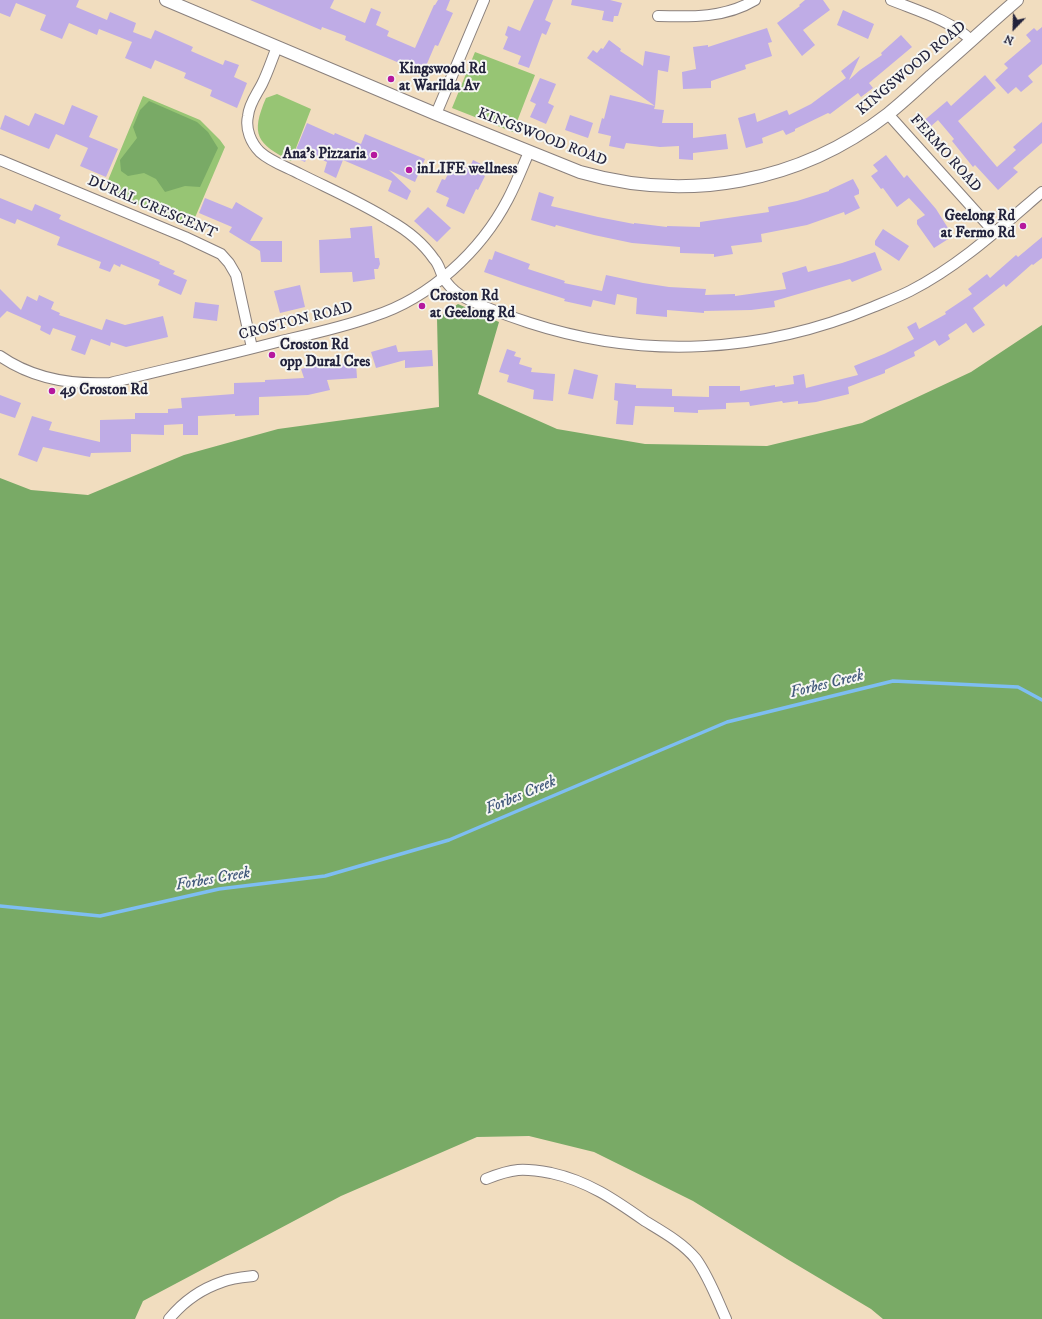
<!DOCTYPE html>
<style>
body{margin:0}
#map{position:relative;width:1042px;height:1319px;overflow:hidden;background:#f1ddbf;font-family:"IM FELL DW Pica",serif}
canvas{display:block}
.north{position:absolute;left:994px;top:8px;width:40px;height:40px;-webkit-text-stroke:3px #f6f6f2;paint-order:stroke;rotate:203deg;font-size:11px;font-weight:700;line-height:16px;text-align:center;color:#22223b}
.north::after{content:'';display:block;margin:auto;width:14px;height:18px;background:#22223b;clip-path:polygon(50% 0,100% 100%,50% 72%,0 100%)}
</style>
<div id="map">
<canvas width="1042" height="1319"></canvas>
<div class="north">N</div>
</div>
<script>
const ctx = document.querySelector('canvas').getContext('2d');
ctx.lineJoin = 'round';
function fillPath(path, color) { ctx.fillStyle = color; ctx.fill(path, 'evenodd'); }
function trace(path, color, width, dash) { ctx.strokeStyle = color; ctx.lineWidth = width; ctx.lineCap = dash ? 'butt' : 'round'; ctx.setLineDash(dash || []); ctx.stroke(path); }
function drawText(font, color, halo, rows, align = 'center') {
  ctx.font = font + ' "IM FELL DW Pica",serif'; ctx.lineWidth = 4; ctx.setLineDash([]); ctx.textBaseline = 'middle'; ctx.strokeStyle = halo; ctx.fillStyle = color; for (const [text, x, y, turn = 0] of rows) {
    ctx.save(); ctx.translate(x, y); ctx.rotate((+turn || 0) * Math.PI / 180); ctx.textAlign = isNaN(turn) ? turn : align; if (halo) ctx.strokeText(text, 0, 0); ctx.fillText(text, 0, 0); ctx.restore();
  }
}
fillPath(new Path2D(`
 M475 52 535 75 513 132 452 108Z
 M277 94 311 109 291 161C257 144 250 135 266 98Z
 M143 96 200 120 220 140 225 147 191 227 104 190Z`), '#97c574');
fillPath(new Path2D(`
 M149 101 197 122 208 132 218 148 200 187 185 186 165 192 156 179 144 173 128 176 121 171 120 160 137 138 133 127 140 110Z
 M458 304 499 322 478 394 557 429 645 444 767 446 862 423 971 372 1042 325V1319H883L871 1309 787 1259 693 1201 594 1152 529 1136 477 1137 341 1196 143 1301 135 1319H0V478L31 490 88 495 184 455 278 429 439 407 437 318Z`), '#79aa66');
trace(new Path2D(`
 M0 906 100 916 219 889 325 876 449 840 727 722 893 681 1018 687 1042 700`), '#7ebef2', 3.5);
fillPath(new Path2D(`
 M0 0H79L76 7 107 20 110 12 136 23 133 32 151 39 155 30 193 47 191 51 223 65 225 60 239 65 234 77 247 83 237 108 210 96 212 90 184 78 186 73 155 60 151 69 125 58 132 42 99 29 97 35 69 23 62 39 40 30 46 15 16 3 10 17 0 13Z
 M250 0H334L330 8 365 23 371 8 381 12 376 25 389 31 387 36 415 48 434 5H435L438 0H450L446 10 453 13 438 46 435 45 423 73 345 40 346 36 322 27 321 30Z
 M534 0H553L545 20 551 23 546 35 542 33 529 68 518 64 521 56 503 49 508 37 505 35 508 26 520 31Z
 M572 0H610L622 3 618 16H614L613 22 602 20 604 11 571 5Z
 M805 0H823L830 10 803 30 815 45 802 56 777 23 800 6 799 5Z
 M843 10 874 24 868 39 837 25Z
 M1042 27V64L1028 76 1033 82 1021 92 1016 87 1008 94 995 80 1008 68 1004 64 1031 41 1026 35 1034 28 1037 31Z
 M767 28 772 42 768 43 772 56 745 65 746 69 711 81V88L683 89 682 72 696 69 693 47 708 45V47Z
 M901 35 912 47 869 83 873 88 861 97 858 93 830 114 828 113 795 129V131L786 135 783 130 762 138 763 143 746 148 738 118 755 113 757 122 787 110 789 115 811 104 846 78 841 71 860 56 849 80 860 70 882 55 881 53Z
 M609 40 621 49 620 51 643 66 645 51 670 56 668 72 658 70 655 106 587 58 593 50 597 53 601 48 603 49Z
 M985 75 996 88 958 121 997 167 1016 150 1013 147 1042 122V143L1013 168 1018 172 998 190 975 165 973 167 952 141 954 139 938 120 921 135 915 128 947 101 951 106Z
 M540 78 556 84 548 103 554 106 546 124 530 117 536 104 530 101Z
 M610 95 655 106 654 109 664 110 662 123H693V138L726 134 728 149 693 153V160L679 159V146L660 147 626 143 624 149 609 146 611 136 598 133 602 118 604 119Z
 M72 105 98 116 89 137 118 149 106 177 80 166 88 148 56 134 49 149 0 129 5 115 29 126 35 113 64 125Z
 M570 115 593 123 588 138 565 130Z
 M307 123 334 135 335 133 361 144 365 134 425 159 415 182 389 170 411 191 407 200 388 191 392 181 343 160 336 178 324 172 327 162 309 154 305 162 293 157Z
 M886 155 904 178 907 175 936 209 953 236 934 248 917 224V220L925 215 909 198 897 207 883 188 881 189 871 176 878 171 873 165Z
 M473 160 487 167 483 175 485 176 478 190 476 189 464 214 446 206 449 198 436 192 442 179 445 180 454 162 469 169Z
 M853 179 859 190V194L854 196 860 208 845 215 844 212 807 225 761 234 762 242 731 246 733 254 714 257V254L680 253V247L632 243 594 235 556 225 555 227 531 220 539 192 554 197 551 206 598 217 634 224V223L667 227V226L700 227V222L769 212 768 207 797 201 829 191V190Z
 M0 198 32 211 35 204 61 215 59 219 160 262 159 264 175 271 173 274 187 280 181 295 158 285 160 280 121 264 120 267 114 264 110 272 99 268 101 262 57 245 60 237 17 219 15 224 0 218Z
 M205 198 232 209 236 202 263 218 250 241H282V262H261L260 251 229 232 232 227 199 213Z
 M428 207 451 228 437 242 414 221Z
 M372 226 375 258H379L380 264 378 269H374L375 279 353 282 352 272 320 273 319 240 351 238 350 228Z
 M883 229 909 246 899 261 875 245V241Z
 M1042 237V258L1033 265 1032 264 1006 287 1004 284 973 308 985 325 973 333 966 323 948 335 950 339 939 346 935 340 914 352 915 356 885 370V373L848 387 849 394 816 402 798 404V401L783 403 782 401 750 406 749 402 726 403V409L698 410V413L674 412V407L635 406 633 425 616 424 618 401 614 400 615 383 636 385V388L672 389V396L709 397V386H740V391L775 385V387L794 384 793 376 804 374 806 388 858 375 854 366 884 354 914 339 907 327 916 322 919 329 946 314 945 312 972 294 968 289 987 274 990 278 1016 255 1018 257Z
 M495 251 530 264 528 269 565 281 564 283 602 291 606 275 643 283 669 287 706 289 705 295 735 294V296L786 289 782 273 806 266 808 272 842 263 875 252 882 270 852 282 850 279 774 301 775 307 751 310 704 311V313L667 310V317L636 314 637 298 617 294 615 305 593 300 591 307 564 301 565 299 521 285 484 272 489 259 492 260Z
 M300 285 305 307 280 313 274 291Z
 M0 289 21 310 27 296 37 301 39 295 54 302 51 309 60 313 59 315 102 330 106 319 125 325 163 316 168 337 126 347 111 342 110 346 91 339 85 355 71 350 76 336 53 328 50 335 40 330 41 326 7 311 0 318Z
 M195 302 219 305 217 321 193 318Z
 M396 345 398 352 432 350 433 366 405 368V360L376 368 371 352Z
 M507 349 516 352 514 356 521 358 519 364 532 368 531 372 555 374 553 401 533 399 534 390 507 382 509 375 499 372Z
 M323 363V364L356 363 357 378 327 380 330 390 308 395 259 397V415L235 416V414L198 416V435H183V424L164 425V435L131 434V452L91 453 90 457 43 447 37 462 18 455 32 416 52 422 49 430 100 442V420L135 419V413H168V409L182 408 181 398 234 394V383L265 382V380L304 378 301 369Z
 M574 369 598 375 593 399 568 394Z
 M0 395 21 403 15 418 0 413Z`), '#bface6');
const minor = new Path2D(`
 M891 0C918 11 950 20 971 40
 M658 16C692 17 725 18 755 0
 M277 47C272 59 268 72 262 84 257 94 249 104 248 116 245 129 251 143 260 152 271 162 287 167 300 174 330 189 360 202 389 220 405 229 423 243 434 259 439 264 440 271 443 277 447 284 454 291 460 295 478 306 509 316 530 323 644 360 763 353 873 307 885 302 898 297 910 291 959 266 1000 228 1042 192
 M436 114 484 0
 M888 114 995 233
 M0 160 185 237 221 254 229 263 236 275 252 348
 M0 356C33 379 70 385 110 383 167 369 224 356 281 341 312 334 344 327 374 316 430 298 481 251 508 199 516 184 522 168 529 152
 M486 1179C496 1175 506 1171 518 1170 529 1169 540 1171 551 1173 588 1181 615 1200 645 1221 663 1232 683 1243 696 1259 709 1277 717 1299 726 1319
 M169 1319C183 1302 201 1289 222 1282 231 1278 243 1277 253 1276`);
const tertiary = new Path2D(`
 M166 0 436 114 580 172C687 203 799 183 888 114 903 102 917 89 931 76 960 51 988 25 1017 0`);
trace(minor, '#8a807d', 12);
trace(tertiary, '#8a807d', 14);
trace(minor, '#fff', 10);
trace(tertiary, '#fff', 12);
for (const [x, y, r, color] of [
 [391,79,4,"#b5179e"],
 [374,155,4,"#b5179e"],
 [409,170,4,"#b5179e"],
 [1023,226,4,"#b5179e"],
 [422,306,4,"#b5179e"],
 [272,355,4,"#b5179e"],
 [52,391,4,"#b5179e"]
]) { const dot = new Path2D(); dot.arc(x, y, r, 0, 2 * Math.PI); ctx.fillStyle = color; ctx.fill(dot); trace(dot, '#f6f6f2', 1.5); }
drawText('15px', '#22223b', '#f6f6f2', [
 ["KINGSWOOD ROAD",912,69,-40],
 ["KINGSWOOD ROAD",542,138,21],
 ["FERMO ROAD",945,154,48],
 ["DURAL CRESCENT",152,208,23],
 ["CROSTON ROAD",296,322,-14]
]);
drawText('bold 15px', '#22223b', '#f6f6f2', [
 ["Kingswood Rd",399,70],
 ["at Warilda Av",399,87],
 ["Ana's Pizzaria",366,155,"right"],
 ["inLIFE wellness",417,170],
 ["Geelong Rd",1015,217,"right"],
 ["at Fermo Rd",1015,234,"right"],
 ["Croston Rd",430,297],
 ["at Geelong Rd",430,314],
 ["Croston Rd",280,346],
 ["opp Dural Cres",280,363],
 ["49 Croston Rd",60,391]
], 'left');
drawText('italic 16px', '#42597b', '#f6f6f2', [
 ["Forbes Creek",827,685,-14],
 ["Forbes Creek",521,796,-23],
 ["Forbes Creek",213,880,-10]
]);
</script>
